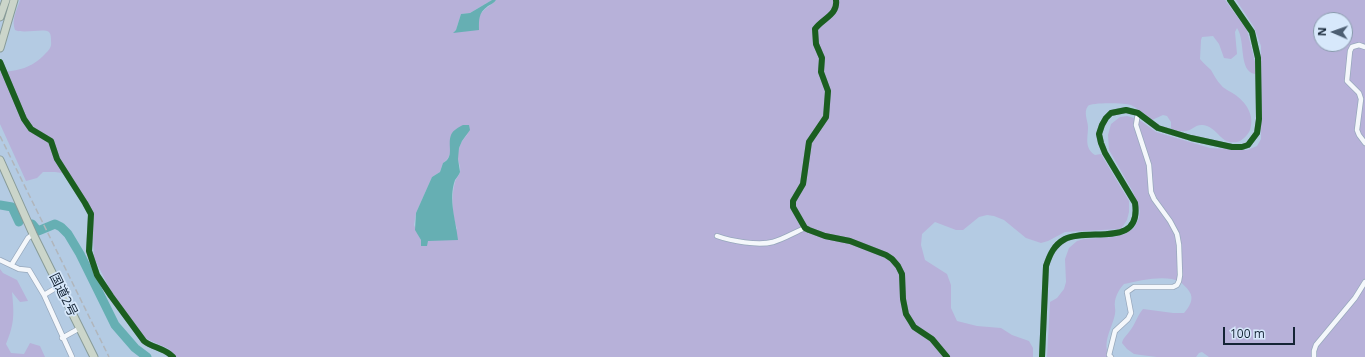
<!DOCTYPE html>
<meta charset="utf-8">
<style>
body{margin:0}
#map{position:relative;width:1365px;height:357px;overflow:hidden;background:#b4cbe3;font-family:"Open Sans",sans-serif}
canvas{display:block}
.north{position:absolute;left:1313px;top:12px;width:40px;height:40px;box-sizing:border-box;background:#d7e8fb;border:1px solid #899aac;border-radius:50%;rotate:272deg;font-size:11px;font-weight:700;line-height:16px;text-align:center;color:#142435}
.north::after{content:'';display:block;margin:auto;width:14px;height:18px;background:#4c5e72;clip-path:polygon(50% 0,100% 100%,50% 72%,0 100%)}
.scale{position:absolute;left:1223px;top:327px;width:72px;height:18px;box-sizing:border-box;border:2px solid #142435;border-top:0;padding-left:5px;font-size:12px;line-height:14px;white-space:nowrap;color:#142435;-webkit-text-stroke:3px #d7e8fb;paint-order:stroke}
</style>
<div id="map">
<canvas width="1365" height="357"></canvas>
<div class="north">N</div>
<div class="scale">100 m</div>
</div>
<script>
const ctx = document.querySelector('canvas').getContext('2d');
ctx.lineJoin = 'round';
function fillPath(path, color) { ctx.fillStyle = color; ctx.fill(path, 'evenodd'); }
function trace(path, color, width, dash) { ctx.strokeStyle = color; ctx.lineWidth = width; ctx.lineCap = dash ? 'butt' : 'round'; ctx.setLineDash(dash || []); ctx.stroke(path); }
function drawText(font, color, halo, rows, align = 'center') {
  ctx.font = font + ' "Open Sans","Noto Sans JP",sans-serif'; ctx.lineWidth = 3.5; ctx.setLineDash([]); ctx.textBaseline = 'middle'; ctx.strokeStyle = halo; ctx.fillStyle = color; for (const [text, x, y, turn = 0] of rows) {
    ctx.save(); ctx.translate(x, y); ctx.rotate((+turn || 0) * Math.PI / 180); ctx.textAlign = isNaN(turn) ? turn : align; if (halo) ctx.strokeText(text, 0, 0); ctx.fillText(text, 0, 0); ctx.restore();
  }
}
fillPath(new Path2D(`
 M20 0H492L470 13 461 14 456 30 454 32 479 27C475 12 488 9 496 0H1225L1247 30 1255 62V74C1238 71 1246 41 1237 28L1235 32 1237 54 1231 59 1224 58 1219 44 1213 36 1202 37 1201 40 1200 59C1203 63 1207 66 1211 70 1214 75 1217 81 1221 85 1224 89 1230 91 1234 94 1246 102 1255 115 1250 130 1248 135 1242 141 1237 142 1220 145 1218 127 1203 125 1195 124 1193 130 1186 131 1182 132 1176 130 1171 129V122L1167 116 1163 115 1152 120C1146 114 1138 109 1131 105 1126 103 1091 102 1088 106 1083 112 1088 121 1088 127 1088 138 1084 148 1095 155L1101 154 1129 201V212L1127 220 1123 226 1120 229 1065 232 1048 241 1041 243 1026 238 1004 220 994 216 987 215 979 217 963 230H956L935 222 922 234 921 245 925 260 947 274 951 285V308L957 321 977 326 1001 328 1012 335 1029 341 1033 348V357H176L169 349 145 338 114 297 94 258 92 215 68 178 62 173 55 172H43L37 178 26 181 0 124V72C18 71 32 68 45 54 49 50 52 47 51 41 51 38 51 34 49 32 44 28 24 34 15 30 11 20 17 10 20 0ZM468 134C461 141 457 149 458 159 459 164 461 167 460 172 459 176 456 178 455 182 451 197 452 215 457 229L428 241 421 246V240L414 225 416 213 432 177 440 172 443 163C449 159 451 154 450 147Z
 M1236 0H1365V357H1209L1202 352 1199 353 1196 357H1157L1141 355 1134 354 1127 349 1122 343C1123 338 1126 336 1129 332 1135 325 1137 316 1143 309L1173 313H1184C1189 307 1195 299 1189 291 1187 288 1183 284 1180 282 1166 274 1139 281 1124 284 1120 288 1116 295 1115 301 1114 305 1116 310 1115 314 1112 329 1102 341 1109 357H1047L1050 302 1057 298 1064 289 1066 282 1065 259 1069 248 1077 241 1084 239 1114 237 1125 234 1134 228 1139 218 1140 211 1133 192 1109 150 1108 135 1111 124 1120 117 1127 116 1134 118 1141 121 1156 132 1210 148 1247 150 1257 146 1261 139V46L1254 27ZM1321 20H1345V44H1321Z
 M0 269 3 273 17 280 28 301 20 302 12 292C14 313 15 323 6 344L11 353 24 354 30 343 40 346 45 357H0Z`), '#b7b1d9');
fillPath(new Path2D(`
 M492 0H496C494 3 491 4 488 6 478 13 479 20 479 30L453 33 456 30 461 14 470 13Z
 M463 125H469L470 130 462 141 459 148 458 159 460 172C459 175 457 177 455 180 448 200 456 220 458 240L428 241 427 246H421V240L415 230 416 213 432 177 440 172 443 163C455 157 447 145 451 135 453 130 459 127 463 125Z`), '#66afb3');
trace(new Path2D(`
 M0 205 12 207 19 222
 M32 224 38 231 55 224 61 227 68 234 80 254 115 325 135 348 147 357`), '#66afb3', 9);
const minor = new Path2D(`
 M836 0C838 15 823 18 815 29L816 44 822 58 821 72 828 91 826 117 809 142 803 184 793 201V207L805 228 809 230 825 236 850 241 886 255 892 259 898 266 902 274 903 299 906 314 911 322 914 327 932 339 947 357
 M1365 47 1359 45 1352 47 1350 51 1347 81 1359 93 1361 99 1357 130 1359 135 1365 143
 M0 62 24 119 31 129 51 141 57 159 85 203 91 214 89 251 97 275 111 296 144 341C153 348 165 348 173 357
 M717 236C731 241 758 246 773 242 784 239 795 232 805 228
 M0 260 19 269 29 270 44 295 72 357
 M12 264 28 238 33 234
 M44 295 59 286
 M62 338 80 328
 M1042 357 1046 266C1050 254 1054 245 1065 239 1089 227 1142 249 1135 203L1105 153 1101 143 1099 134 1102 125 1106 118 1111 113 1126 110 1138 113 1158 128 1191 138 1232 147H1242L1248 145 1257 133 1259 119 1258 58 1252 32 1230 0
 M1111 357 1109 355 1115 331 1128 319 1131 313 1127 292 1134 287H1173L1177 285 1179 281 1180 275 1179 245 1177 234 1170 221 1154 199 1151 192 1149 165 1136 125 1138 113
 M1314 357V351L1316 345 1355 298 1365 282`);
const highway = new Path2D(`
 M0 17 6 0
 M0 48 14 0
 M0 160 33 234 94 357`);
trace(minor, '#97a8bc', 6);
trace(highway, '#889b98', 9);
trace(minor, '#f4f7fb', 4.5);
trace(highway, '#cbd5ca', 7);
trace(new Path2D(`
 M0 136 109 357`), '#b1b6bc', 1.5, [6, 3]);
trace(new Path2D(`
 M836 0C838 15 823 18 815 29L816 44 822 58 821 72 828 91 826 117 809 142 803 184 793 201V207L805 228 809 230 825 236 850 241 886 255 892 259 898 266 902 274 903 299 906 314 911 322 914 327 932 339 947 357
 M0 62 24 119 31 129 51 141 57 159 85 203 91 214 89 251 97 275 111 296 144 341C153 348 165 348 173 357
 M1042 357 1046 266C1050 254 1054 245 1065 239 1089 227 1142 249 1135 203L1105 153 1101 143 1099 134 1102 125 1106 118 1111 113 1126 110 1138 113 1158 128 1191 138 1232 147H1242L1248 145 1257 133 1259 119 1258 58 1252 32 1230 0`), '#1b5e20', 6);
drawText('13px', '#142435', '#d7e8fb', [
 ["国道2号",63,295,64]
]);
</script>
